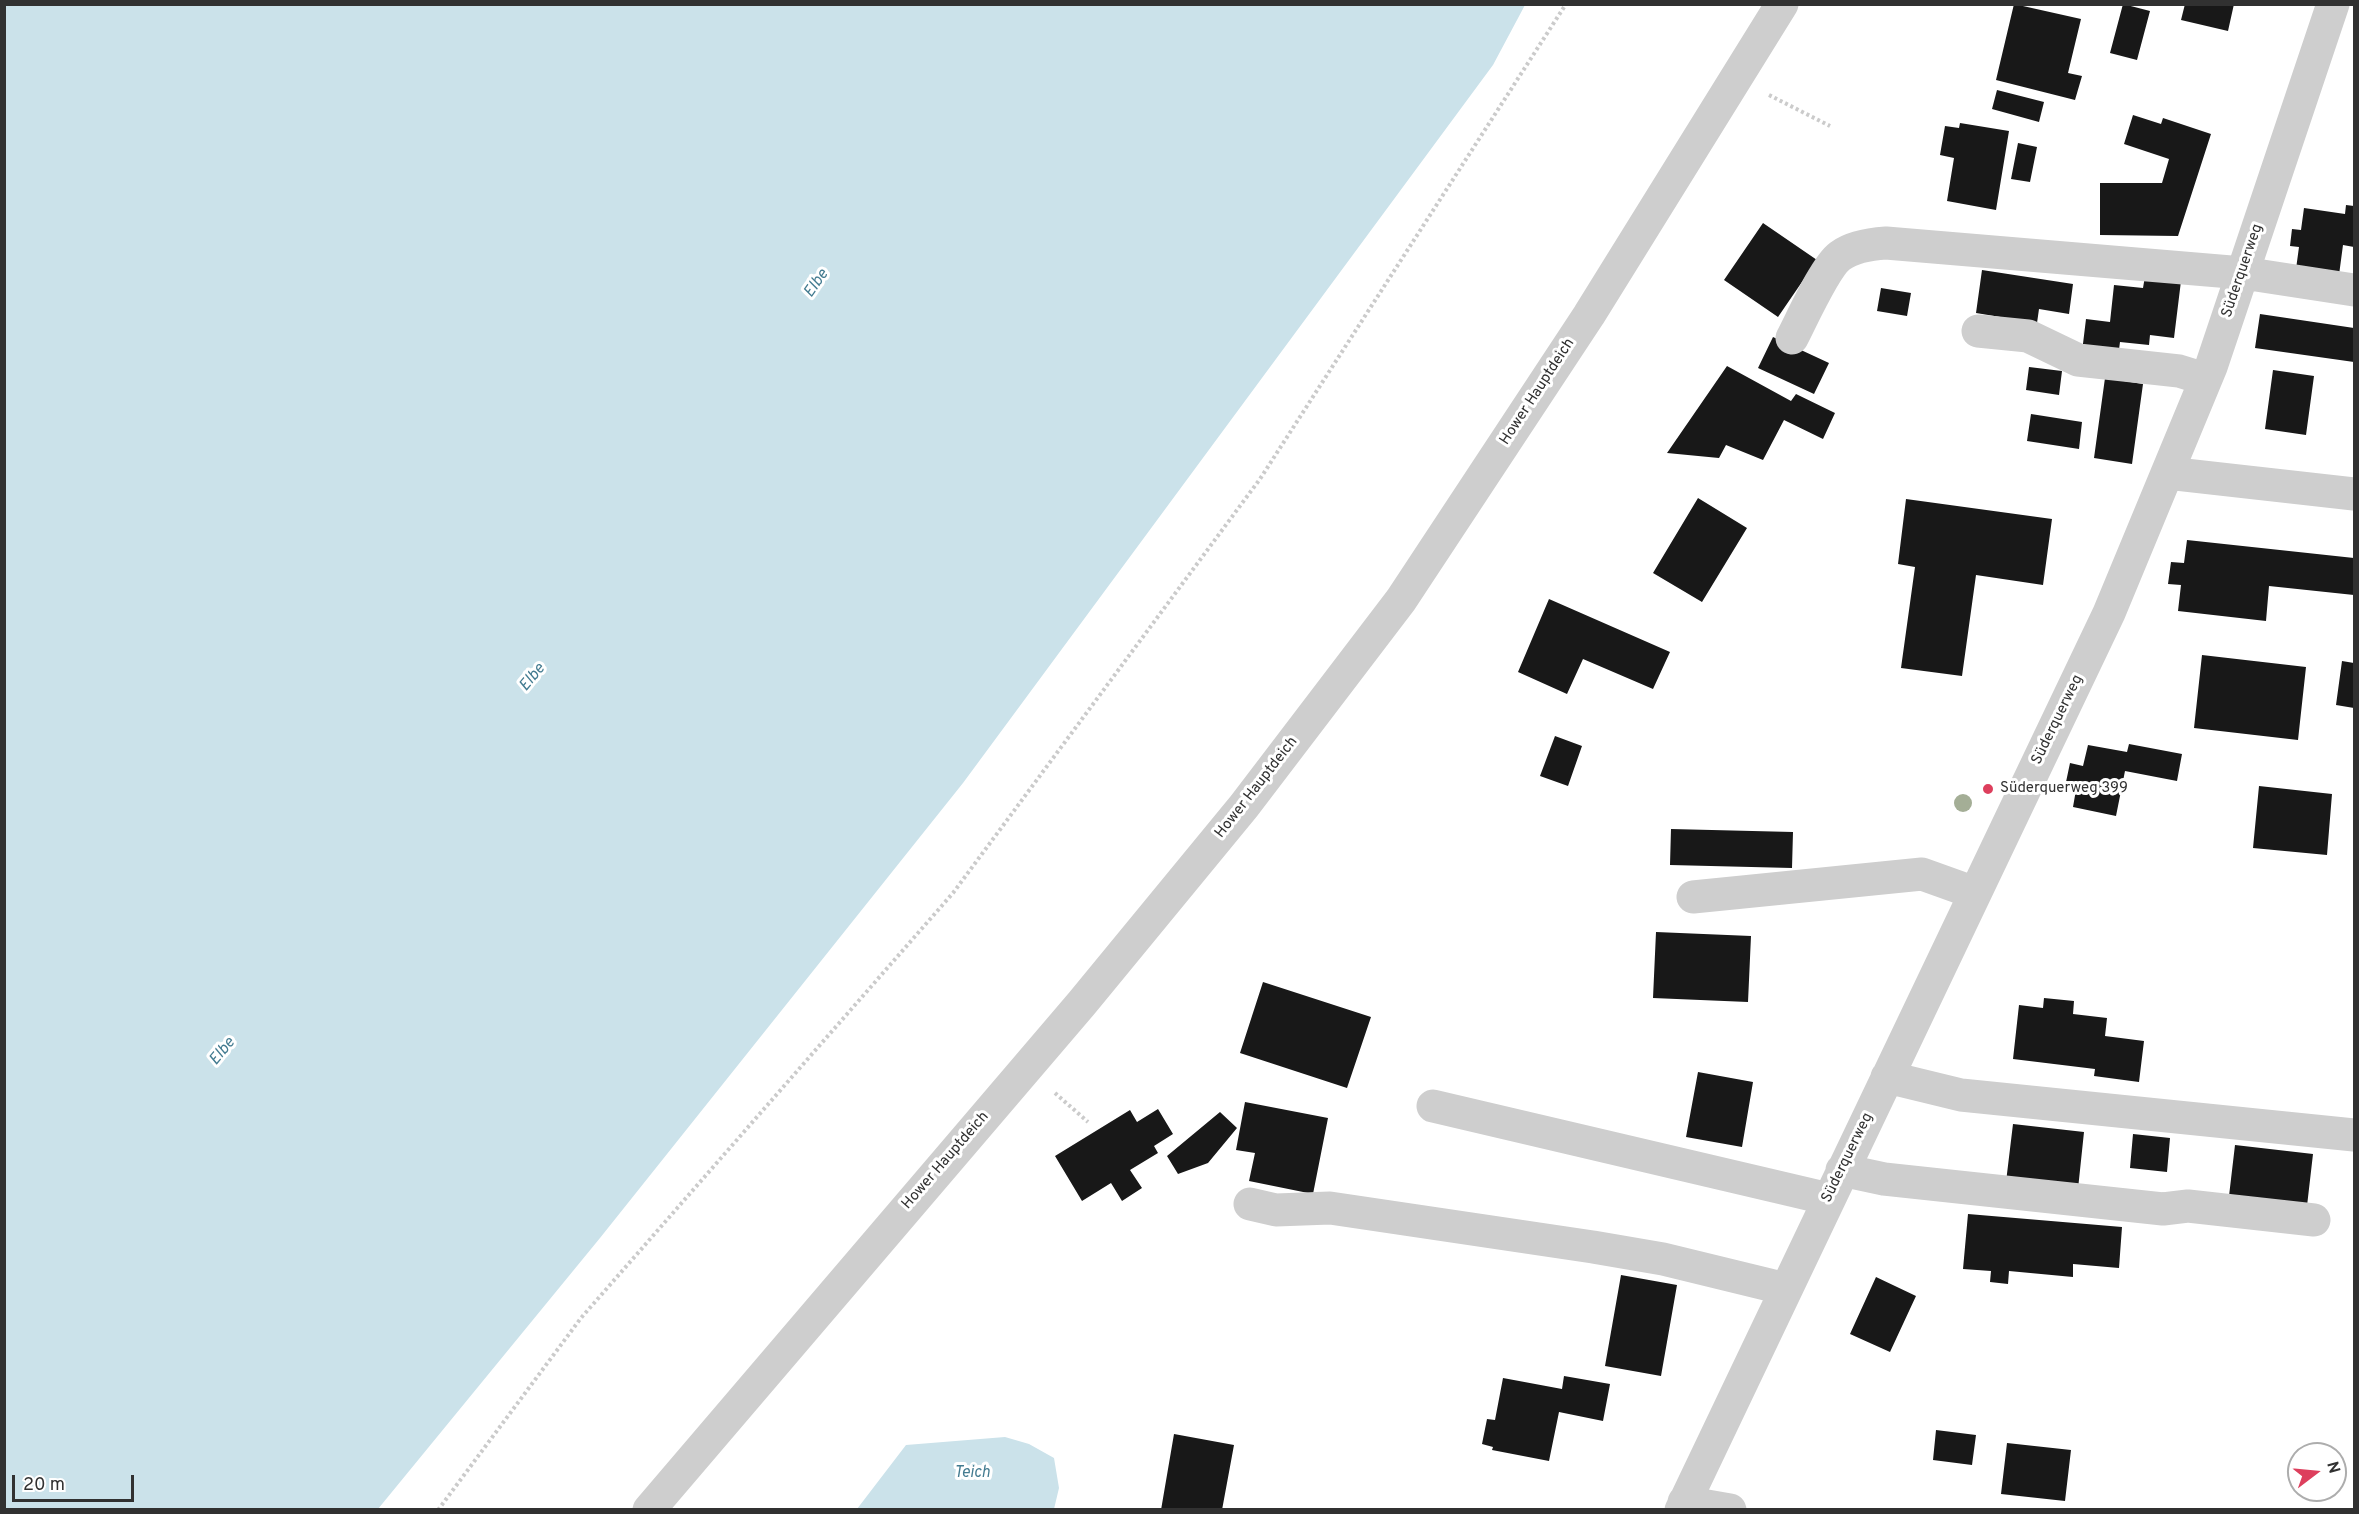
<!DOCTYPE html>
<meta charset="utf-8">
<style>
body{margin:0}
#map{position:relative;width:2359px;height:1514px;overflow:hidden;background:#fff;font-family:Overpass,sans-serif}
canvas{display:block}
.frame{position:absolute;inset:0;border:6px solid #313131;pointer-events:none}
.north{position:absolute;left:2287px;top:1442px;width:60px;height:60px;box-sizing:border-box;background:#fff;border:2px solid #adadad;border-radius:50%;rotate:74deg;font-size:16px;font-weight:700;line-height:24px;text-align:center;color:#313131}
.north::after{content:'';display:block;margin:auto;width:21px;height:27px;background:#dd3f5d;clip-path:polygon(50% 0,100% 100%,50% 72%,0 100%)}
.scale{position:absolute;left:12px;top:1475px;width:122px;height:27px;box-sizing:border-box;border:3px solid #313131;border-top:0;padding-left:8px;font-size:18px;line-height:21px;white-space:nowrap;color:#313131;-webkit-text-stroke:4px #fff;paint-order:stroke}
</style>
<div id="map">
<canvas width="2359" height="1514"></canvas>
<div class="frame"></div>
<div class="north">N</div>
<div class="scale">20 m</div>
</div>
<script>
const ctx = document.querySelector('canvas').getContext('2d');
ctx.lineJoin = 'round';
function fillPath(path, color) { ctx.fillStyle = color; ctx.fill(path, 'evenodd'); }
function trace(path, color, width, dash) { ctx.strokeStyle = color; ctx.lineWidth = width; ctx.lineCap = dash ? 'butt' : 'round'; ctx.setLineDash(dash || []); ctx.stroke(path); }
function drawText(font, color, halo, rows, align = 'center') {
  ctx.font = font + ' Overpass,sans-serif'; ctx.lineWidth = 6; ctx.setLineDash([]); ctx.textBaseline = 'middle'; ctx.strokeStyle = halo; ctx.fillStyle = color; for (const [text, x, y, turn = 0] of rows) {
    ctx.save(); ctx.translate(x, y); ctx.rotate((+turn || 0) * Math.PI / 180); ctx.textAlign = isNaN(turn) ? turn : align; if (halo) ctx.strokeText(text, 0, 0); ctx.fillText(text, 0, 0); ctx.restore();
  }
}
fillPath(new Path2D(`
 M5 4 1525 5 1493 65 963 783 600 1238 378 1509H5Z
 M1005 1437 1029 1444 1054 1458 1059 1488 1054 1509H857L906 1445Z`), '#cbe2ea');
fillPath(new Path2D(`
 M2014 4 2081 19 2068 73 2082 76 2075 100 1996 80Z
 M2123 4 2150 11 2137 60 2110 53Z
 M2185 4H2234L2228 31 2181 20Z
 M1997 90 2044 102 2039 122 1992 109Z
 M2133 115 2161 124 2163 118 2211 134 2178 236 2100 235V183H2162L2169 159 2124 144Z
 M1960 123 2009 131 1996 210 1947 201 1954 158 1940 155 1945 126 1959 128Z
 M2018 143 2037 147 2030 182 2011 179Z
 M2346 205 2354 206V247L2343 245 2339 275 2296 269 2299 247 2290 246 2292 229 2301 230 2304 208 2345 214Z
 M1763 223 1817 260 1778 317 1724 280Z
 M1982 270 2073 284 2069 314 2039 309 2037 323 1976 313Z
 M2145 276 2181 281 2174 338 2150 335 2149 345 2120 342 2118 357 2082 352 2086 319 2110 322 2114 285 2143 288Z
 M1881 288 1911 293 1907 316 1877 311Z
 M2260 314 2354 328V362L2255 348Z
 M1773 337 1829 363 1814 394 1758 368Z
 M1727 366 1791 401 1796 394 1835 413 1823 439 1784 420 1763 460 1726 445 1719 458 1667 453Z
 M2029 367 2062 371 2059 395 2026 390Z
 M2273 370 2314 376 2306 435 2265 429Z
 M2105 378 2143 384 2132 464 2094 458Z
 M2031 414 2082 422 2079 449 2027 441Z
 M1698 498 1747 528 1702 602 1653 573Z
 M1906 499 2052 519 2043 585 1976 575 1962 676 1901 668 1915 567 1898 564Z
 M2187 540 2354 558V595L2269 586 2266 621 2178 611 2181 585 2168 584 2171 562 2184 563Z
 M1549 599 1670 652 1653 689 1583 659 1567 694 1518 672Z
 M2202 655 2306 667 2298 740 2194 728Z
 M2342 661 2354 663V708L2336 705Z
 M1555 736 1582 746 1568 786 1540 776Z
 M2129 744 2182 754 2177 781 2125 771 2116 816 2073 807 2077 784 2066 782 2070 763 2083 766 2088 745 2127 752Z
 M2259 786 2332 794 2327 855 2253 848Z
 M1671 829 1793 832 1792 868 1670 865Z
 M1656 932 1751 936 1748 1002 1653 998Z
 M1263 982 1371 1017 1347 1088 1240 1053Z
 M2044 998 2074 1001 2073 1014 2107 1018 2105 1036 2144 1041 2139 1082 2094 1076 2095 1069 2013 1059 2019 1005 2043 1008Z
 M1698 1072 1753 1082 1742 1147 1686 1137Z
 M1245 1102 1328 1118 1313 1194 1249 1181 1255 1153 1236 1150Z
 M1158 1109 1173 1134 1154 1146 1158 1153 1130 1170 1142 1188 1122 1201 1111 1183 1082 1201 1055 1156 1130 1110 1137 1122Z
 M1220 1112 1237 1128 1208 1163 1178 1174 1167 1156Z
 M2013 1124 2084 1132 2078 1189 2006 1182Z
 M2133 1134 2170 1138 2167 1172 2130 1168Z
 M2235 1145 2313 1154 2307 1206 2229 1196Z
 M1968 1214 2122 1227 2119 1268 2073 1264V1277L2009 1271 2008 1284 1990 1282 1991 1271 1963 1269Z
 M1621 1275 1677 1285 1661 1376 1605 1366Z
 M1876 1277 1916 1296 1890 1352 1850 1334Z
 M1564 1376 1610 1384 1603 1421 1559 1412 1549 1461 1492 1450 1493 1447 1482 1444 1487 1419 1495 1420 1503 1378 1562 1389Z
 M1936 1430 1976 1435 1972 1465 1933 1460Z
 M1174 1434 1234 1445 1222 1510H1161Z
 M2007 1443 2071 1450 2065 1501 2001 1494Z`), '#181818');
trace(new Path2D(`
 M1769 95 1830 126
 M1055 1093 1088 1122
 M438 1510 581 1318 953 893 1260 479 1566 4`), '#cbcbcb', 4, [3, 3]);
trace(new Path2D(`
 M1978 331 2028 336 2078 360 2179 371 2205 379
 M1792 338C1802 319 1825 267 1840 256 1852 247 1871 244 1886 243L2243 273 2354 290
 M2167 473 2354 494
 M1693 897 1922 874 1975 893
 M1887 1077 1961 1095 2354 1135
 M1433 1106 1829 1199
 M1842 1170 1884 1179 2163 1209 2188 1206 2314 1220
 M1250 1204 1276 1210 1330 1208 1593 1247 1663 1259 1786 1289
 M1684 1502 1730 1510
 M649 1510 1082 1003 1244 806 1401 600 1589 315 1782 4
 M1681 1510 2109 613 2211 367 2333 4`), '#cecece', 33);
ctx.fillStyle = '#a4ae96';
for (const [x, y] of [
 [1963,803]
]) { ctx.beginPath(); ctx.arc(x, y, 9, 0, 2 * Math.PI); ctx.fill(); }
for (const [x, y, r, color] of [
 [1988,789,6,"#dd3f5d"]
]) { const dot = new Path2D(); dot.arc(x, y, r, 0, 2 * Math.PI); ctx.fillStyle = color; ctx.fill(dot); trace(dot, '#fff', 2); }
drawText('15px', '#313131', '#fff', [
 ["Süderquerweg",2243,271,-71],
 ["Hower Hauptdeich",1538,392,-57],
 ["Süderquerweg",2058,720,-64],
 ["Hower Hauptdeich",1257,788,-52],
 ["Süderquerweg",1848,1158,-64],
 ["Hower Hauptdeich",946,1161,-49]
]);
drawText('15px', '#313131', '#fff', [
 ["Süderquerweg 399",2000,789]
], 'left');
drawText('italic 16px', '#437b90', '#fff', [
 ["Elbe",817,284,-55],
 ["Elbe",533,678,-50],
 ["Elbe",223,1052,-50],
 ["Teich",972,1474]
]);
</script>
